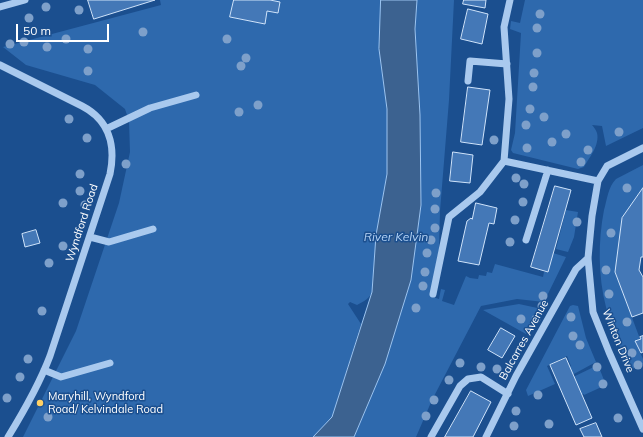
<!DOCTYPE html>
<style>
body{margin:0}
#map{position:relative;width:643px;height:437px;overflow:hidden;background:#1b4f8f;font-family:Mulish,sans-serif}
canvas{display:block}
.scale{position:absolute;left:16px;top:24px;width:93px;height:18px;box-sizing:border-box;border:2px solid #fff;border-top:0;padding-left:5px;font-size:12px;line-height:14px;white-space:nowrap;color:#fff;-webkit-text-stroke:3px #1b4f8f;paint-order:stroke}
</style>
<div id="map">
<canvas width="643" height="437"></canvas>
<div class="scale">50 m</div>
</div>
<script>
const ctx = document.querySelector('canvas').getContext('2d');
ctx.lineJoin = 'round';
function fillPath(path, color) { ctx.fillStyle = color; ctx.fill(path, 'evenodd'); }
function trace(path, color, width, dash) { ctx.strokeStyle = color; ctx.lineWidth = width; ctx.lineCap = dash ? 'butt' : 'round'; ctx.setLineDash(dash || []); ctx.stroke(path); }
function drawText(font, color, halo, rows, align = 'center') {
  ctx.font = font + ' Mulish,sans-serif'; ctx.lineWidth = 3; ctx.setLineDash([]); ctx.textBaseline = 'middle'; ctx.strokeStyle = halo; ctx.fillStyle = color; for (const [text, x, y, turn = 0] of rows) {
    ctx.save(); ctx.translate(x, y); ctx.rotate((+turn || 0) * Math.PI / 180); ctx.textAlign = isNaN(turn) ? turn : align; if (halo) ctx.strokeText(text, 0, 0); ctx.fillText(text, 0, 0); ctx.restore();
  }
}
fillPath(new Path2D(`
 M160 0H381L379 49 387 109V174L376 235 372 292C370 298 363 302 357 305L350 302 348 304 361 324 332 418 313 437H23L76 331 119 203 130 152 129 121 125 109 95 85 26 65 3 47 161 5Z
 M417 0H454L449 100 440 211 439 250 430 296 439 299 441 289 445 290 442 301 454 305 466 276 470 278 478 279 479 275 486 276 487 272 492 273 495 264 543 277 544 272H548L553 253 566 257 544 302 517 299 481 306 432 400 416 437H354L385 364 411 280 421 205 420 115 415 29Z
 M525 0H643V128L606 146 602 126 592 125C594 127 596 130 597 133 600 145 589 158 584 167L578 169 513 153 511 150 515 133 521 33 510 29 511 21 520 23Z
 M643 165V191L623 219 615 272 640 339 635 341 643 359V364L630 370C621 349 611 329 606 307 598 276 598 241 604 210 607 200 608 187 616 179Z
 M566 210 578 212 574 237 568 252 556 249Z
 M519 304 542 309 526 334 483 310Z
 M573 305 578 306 586 338 596 362 572 375 569 367 571 366 567 356 547 366 555 384 528 396 526 390 570 306Z
 M598 365 606 385 584 395V394L581 395 573 377Z`), '#2e69ad');
const water = new Path2D(`
 M381 0H417L415 29 420 115 421 205 411 280 385 364 354 437H313L332 417 372 292 376 235 387 174V109L379 49Z`);
fillPath(water, '#3c6290');
trace(water, '#9cc4f0', 1);
const building = new Path2D(`
 M88 0H155L94 19Z
 M234 0H270L280 2 278 13 267 11 265 24 230 17Z
 M464 0H486L485 8 463 4Z
 M468 9 488 14 482 44 461 39Z
 M468 87 490 90 482 145 461 142Z
 M453 152 473 155 470 183 450 181Z
 M555 186 571 190 548 272 531 267Z
 M643 188V257H641L639 270 643 277V313L632 317 615 272 622 218Z
 M476 203 497 208 494 224 489 223 479 265 458 261 467 221 471 218 472 219Z
 M36 230 40 243 25 247 22 234Z
 M501 328 515 336 502 358 488 350Z
 M643 336V352L641 353 635 341 641 339 640 337Z
 M566 358 592 418 576 425 550 365Z
 M471 391 491 402 473 437H445Z
 M596 423 602 437H584L580 429Z`);
fillPath(building, '#4478b7');
trace(building, '#cfe3fa', 1);
trace(new Path2D(`
 M0 7 25 0
 M0 65 82 106C109 120 116 145 110 174L50 356C39 385 24 411 8 437
 M468 81 470 61 507 64
 M106 129 150 108 196 95
 M643 148 607 166 598 181 592 216 588 258 593 312 609 352 643 429
 M504 161 598 181
 M90 237 109 242 153 229
 M526 240 548 170
 M433 294 449 217 480 192 504 161 509 99 504 27 510 0
 M44 370 61 377 110 363
 M431 437 460 386 468 379 481 377 508 394
 M486 437 516 376 576 269 588 258`), '#a9c9ee', 7);
ctx.fillStyle = '#7ea0ca';
for (const [x, y] of [
 [46,7],
 [79,10],
 [540,14],
 [29,18],
 [537,28],
 [143,32],
 [66,39],
 [227,39],
 [24,42],
 [10,44],
 [47,47],
 [88,49],
 [537,53],
 [246,58],
 [241,66],
 [88,71],
 [534,73],
 [533,87],
 [258,105],
 [530,109],
 [239,112],
 [544,117],
 [69,119],
 [526,125],
 [619,132],
 [566,134],
 [87,138],
 [494,140],
 [552,142],
 [527,148],
 [588,150],
 [581,162],
 [126,164],
 [80,174],
 [516,178],
 [524,184],
 [627,188],
 [80,191],
 [436,193],
 [523,202],
 [63,203],
 [85,205],
 [435,209],
 [515,220],
 [577,222],
 [435,228],
 [611,233],
 [431,240],
 [510,242],
 [63,246],
 [427,253],
 [49,263],
 [606,270],
 [425,272],
 [423,286],
 [609,294],
 [543,296],
 [542,306],
 [416,308],
 [42,311],
 [571,317],
 [521,319],
 [536,319],
 [627,322],
 [573,336],
 [580,345],
 [632,353],
 [28,359],
 [460,363],
 [638,365],
 [481,367],
 [597,367],
 [497,369],
 [20,377],
 [449,380],
 [603,384],
 [538,395],
 [7,398],
 [434,400],
 [516,411],
 [426,416],
 [48,417],
 [618,418],
 [549,424],
 [514,426]
]) { ctx.beginPath(); ctx.arc(x, y, 4.5, 0, 2 * Math.PI); ctx.fill(); }
for (const [x, y, r, color] of [
 [40,403,4,"#ffd166"]
]) { const dot = new Path2D(); dot.arc(x, y, r, 0, 2 * Math.PI); ctx.fillStyle = color; ctx.fill(dot); trace(dot, '#1b4f8f', 1.5); }
drawText('11px', '#fff', '#1b4f8f', [
 ["Wyndford Road",82,223,-72],
 ["Balcarres Avenue",524,340,-61],
 ["Winton Drive",618,341,68]
]);
drawText('11px', '#fff', '#1b4f8f', [
 ["Maryhill, Wyndford",48,397],
 ["Road/ Kelvindale Road",48,410]
], 'left');
drawText('italic 12px', '#b5d3f5', '#1b4f8f', [
 ["River Kelvin",396,237]
]);
</script>
